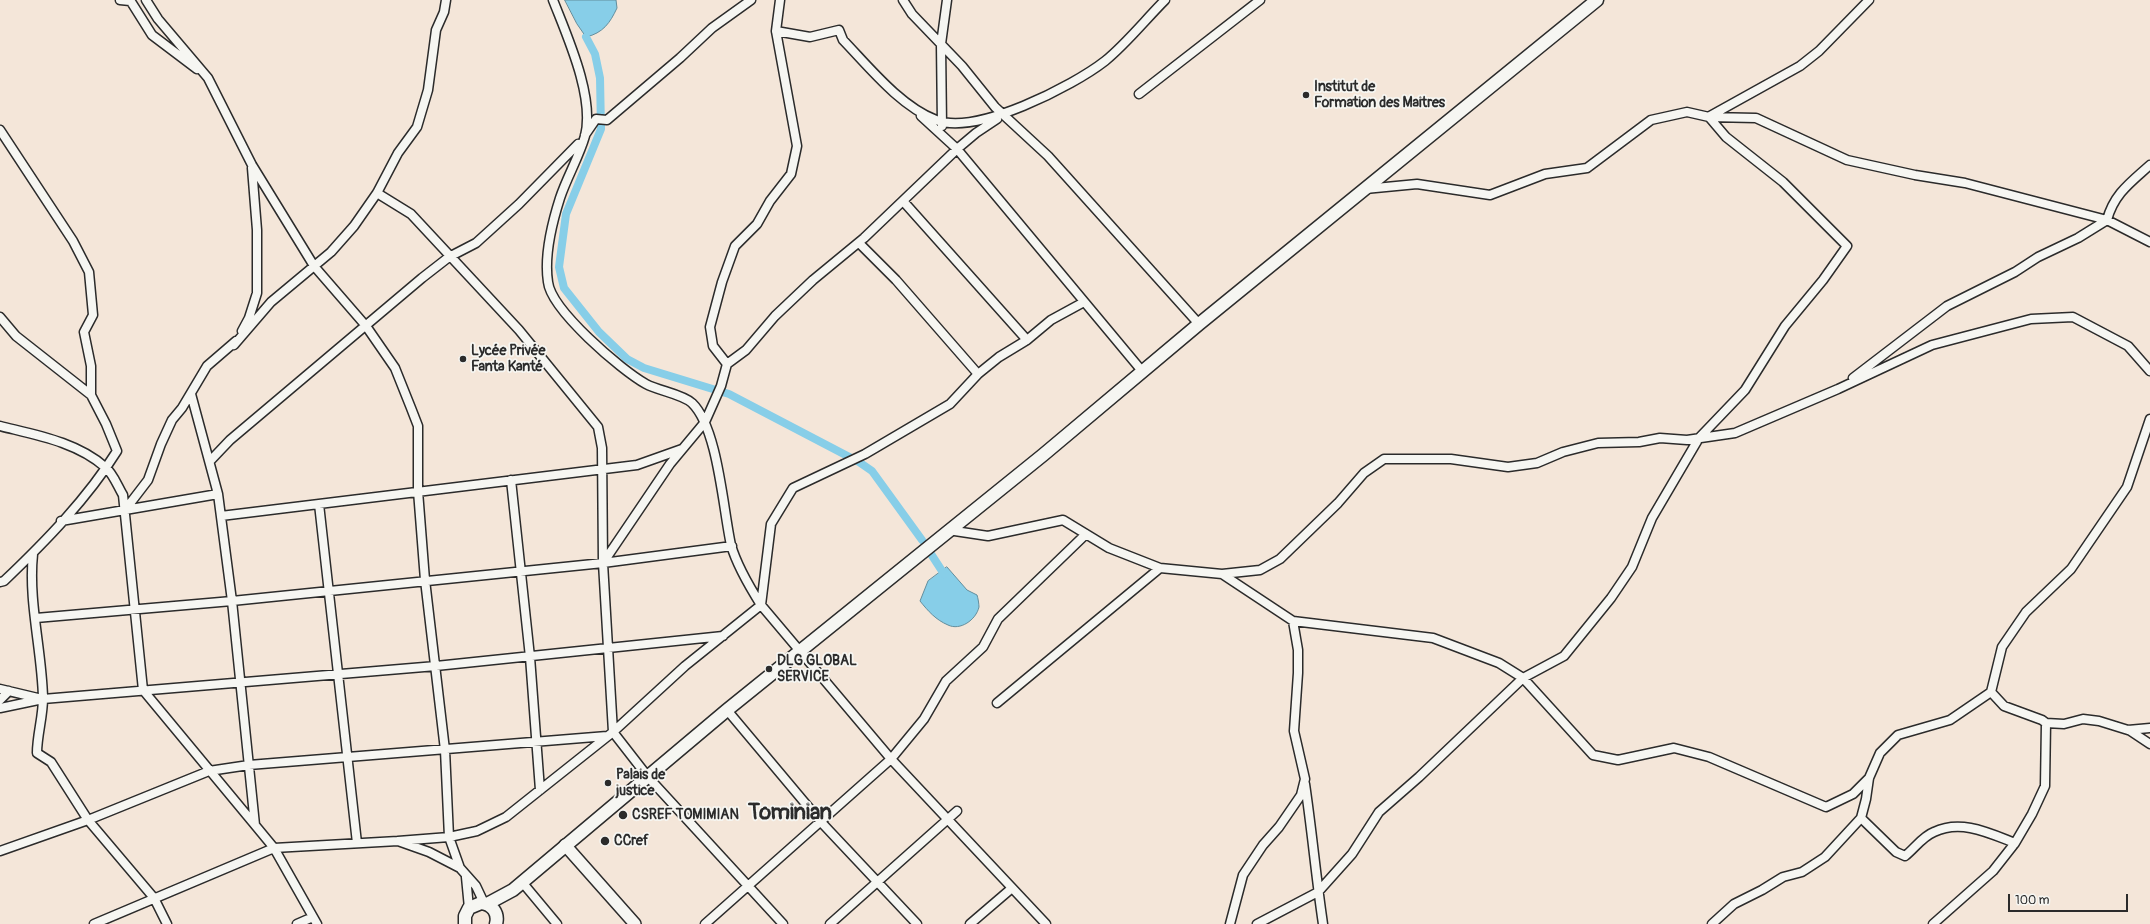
<!DOCTYPE html>
<meta charset="utf-8">
<style>
body{margin:0}
#map{position:relative;width:2150px;height:924px;overflow:hidden;background:#f4e6d9;font-family:Pangolin,sans-serif}
canvas{display:block}
.scale{position:absolute;left:2008px;top:894px;width:120px;height:18px;box-sizing:border-box;border:2px solid #2b2b2b;border-top:0;padding-left:5px;font-size:12px;line-height:14px;white-space:nowrap;color:#2b2b2b;-webkit-text-stroke:3px #f6f6f2;paint-order:stroke}
</style>
<div id="map">
<canvas width="2150" height="924"></canvas>
<div class="scale">100 m</div>
</div>
<script>
const ctx = document.querySelector('canvas').getContext('2d');
ctx.lineJoin = 'round';
function fillPath(path, color) { ctx.fillStyle = color; ctx.fill(path, 'evenodd'); }
function trace(path, color, width, dash) { ctx.strokeStyle = color; ctx.lineWidth = width; ctx.lineCap = dash ? 'butt' : 'round'; ctx.setLineDash(dash || []); ctx.stroke(path); }
function drawText(font, color, halo, rows, align = 'center') {
  ctx.font = font + ' Pangolin,sans-serif'; ctx.lineWidth = 3.5; ctx.setLineDash([]); ctx.textBaseline = 'middle'; ctx.strokeStyle = halo; ctx.fillStyle = color; for (const [text, x, y, turn = 0] of rows) {
    ctx.save(); ctx.translate(x, y); ctx.rotate((+turn || 0) * Math.PI / 180); ctx.textAlign = isNaN(turn) ? turn : align; if (halo) ctx.strokeText(text, 0, 0); ctx.fillText(text, 0, 0); ctx.restore();
  }
}
const water = new Path2D(`
 M565 0H616L617 8C610 23 603 33 586 37L577 24Z
 M947 567 967 590 977 595C978 598 979 604 979 607 976 620 960 631 948 625 936 620 928 611 920 601L928 581Z`);
fillPath(water, '#87cee8');
trace(water, '#628d9c', 1);
trace(new Path2D(`
 M586 37 595 54 600 78 601 129 566 214 559 267 564 288 599 332 627 359 644 368 729 394 859 462 872 471 922 540
 M931 554 944 574`), '#87cee8', 8);
const street = new Path2D(`
 M120 0 130 1
 M130 0 152 35 197 69
 M146 0 158 19 208 78 252 165 314 266 366 326 395 368 411 408 418 426V491L425 580 445 750 449 837 460 868 476 886 484 903
 M553 0C567 36 595 97 585 136 579 157 567 177 560 198 552 223 544 256 548 282 551 310 621 370 646 384 659 391 682 394 692 403 718 428 723 509 731 545 737 566 749 586 761 605L891 759 1046 924
 M903 0 912 14 962 66 995 107 1048 156 1199 324
 M776 31 810 37 839 30 843 40C869 67 900 106 936 120 976 136 1073 86 1105 61 1126 44 1146 19 1165 0
 M1139 94 1260 0
 M921 116 957 149 1142 371
 M1710 116 1800 66 1819 51 1869 0
 M1709 117 1756 118 1847 160 1915 175 1965 183 2107 220 2150 242
 M942 126 941 44 947 0
 M0 130 73 241 89 272 93 315 84 332 91 366V395
 M585 135 596 119 607 120 680 58 712 28 751 0
 M377 193 411 214 519 330 598 427 602 448 603 563 613 732 648 777 783 924
 M903 201 1027 340
 M859 243 896 280 978 374
 M0 317 16 336 91 395 106 424 117 451C87 499 45 542 4 581L0 582
 M242 331 249 318 257 293V230L252 168
 M234 345 271 302 331 252 354 226 377 193 398 153 417 127 428 90 436 30 444 12 446 0
 M727 364 746 350 775 316 813 280 864 238 957 149 976 133 997 119
 M1853 378 1947 306 2015 272 2038 257 2078 238 2107 220C2114 194 2130 183 2150 165
 M191 394 218 494 232 601 255 825 274 848 317 924
 M0 426C36 435 77 442 105 467 113 473 118 487 123 495L143 690 255 825
 M210 461 230 440 422 278 449 257 476 243 519 204 578 144
 M511 480 530 657 540 790
 M319 504 357 843
 M125 510 148 480 161 444 172 420 182 408 207 366 236 341
 M221 516 637 465 682 449
 M61 521 218 494
 M948 530 988 536 1063 520 1109 548 1160 568 1222 574 1293 621 1433 638 1499 663 1523 678 1593 755 1618 760 1674 748 1709 757 1826 807 1853 794 1869 778
 M33 554C28 601 42 651 43 698 43 717 37 735 37 753L51 762 88 820 154 898 167 924
 M603 563 670 464 705 422 721 386 727 364 713 346 710 327 722 282 735 246 757 224 770 201 791 174 797 146 776 31 780 0
 M1222 574 1260 570 1280 559 1338 503 1364 473 1384 459H1451L1508 467 1537 463 1563 452 1598 443 1639 442 1660 438 1687 440 1735 433 1838 389 1932 345 2031 319 2073 317 2128 346 2150 371
 M36 618 232 601 603 563 732 546
 M0 689 42 699
 M0 700 9 691
 M997 703 1160 568
 M0 708 43 699 436 666 723 636
 M727 710 821 822 917 924
 M2046 723 2064 724 2083 719 2099 721 2128 730 2150 728
 M2129 730 2150 744
 M1305 784C1312 831 1316 877 1323 924
 M1861 818 1896 852 1905 856C1914 849 1923 836 1934 832 1961 819 1989 833 2015 843
 M398 841 449 837 477 831 506 817 613 732 685 666 761 605 771 524 793 488 865 454 950 404 978 374 999 357 1027 340 1051 320 1084 302
 M0 851 88 820 209 771 249 765 607 736
 M466 877 469 908
 M522 882 557 924
 M94 924 274 848 398 841 429 852 460 868
 M297 924 313 917
 M705 924 891 759 924 719 946 681 983 647 998 619 1086 534
 M830 924 957 811
 M970 924 1012 888
 M1230 924 1243 875 1263 845 1279 827 1301 795 1305 779 1294 731 1298 673V650L1293 621
 M1257 924 1318 892 1352 854 1379 812 1419 777 1523 678 1564 656 1611 598 1632 567 1652 518 1699 438 1745 390 1785 326 1823 280 1847 246 1783 182 1726 137 1709 117 1687 112 1651 120 1587 168 1545 174 1490 195 1417 184 1365 189
 M1712 924 1734 904 1762 890 1783 877 1802 872 1825 857 1861 818 1866 799 1869 778 1880 753 1898 735 1950 720 1991 692 2002 647 2026 612 2071 569 2127 487 2150 419
 M1933 924 1993 871 2015 843 2032 814 2045 786 2046 723 2042 720 2004 706 1991 692`);
const secondary = new Path2D(`
 M565 845 635 924`);
const primary = new Path2D(`
 M487 904 513 890 727 710 1043 455 1199 324 1597 0
 M465 924V916L469 908 481 903C492 904 499 913 496 924`);
trace(street, '#2b2b2b', 11);
trace(secondary, '#2b2b2b', 14);
trace(primary, '#2b2b2b', 15);
trace(street, '#f6f6f2', 8);
trace(secondary, '#f6f6f2', 11);
trace(primary, '#f6f6f2', 12);
for (const [x, y, r, color] of [
 [1306,95,4,"#2b2b2b"],
 [463,359,4,"#2b2b2b"],
 [769,669,4,"#2b2b2b"],
 [608,783,4,"#2b2b2b"],
 [623,815,5,"#2b2b2b"],
 [605,841,5,"#2b2b2b"]
]) { const dot = new Path2D(); dot.arc(x, y, r, 0, 2 * Math.PI); ctx.fillStyle = color; ctx.fill(dot); trace(dot, '#f6f6f2', 1.5); }
drawText('bold 14px', '#2b2b2b', '#f6f6f2', [
 ["Institut de",1314,87],
 ["Formation des Maitres",1314,103],
 ["Lycée Privée",471,351],
 ["Fanta Kanté",471,367],
 ["DLG GLOBAL",777,661],
 ["SERVICE",777,677],
 ["Palais de",616,775],
 ["justice",616,791],
 ["CSREF TOMIMIAN",632,815],
 ["CCref",614,841]
], 'left');
drawText('bold 22px', '#2b2b2b', '#f6f6f2', [
 ["Tominian",790,813]
]);
</script>
